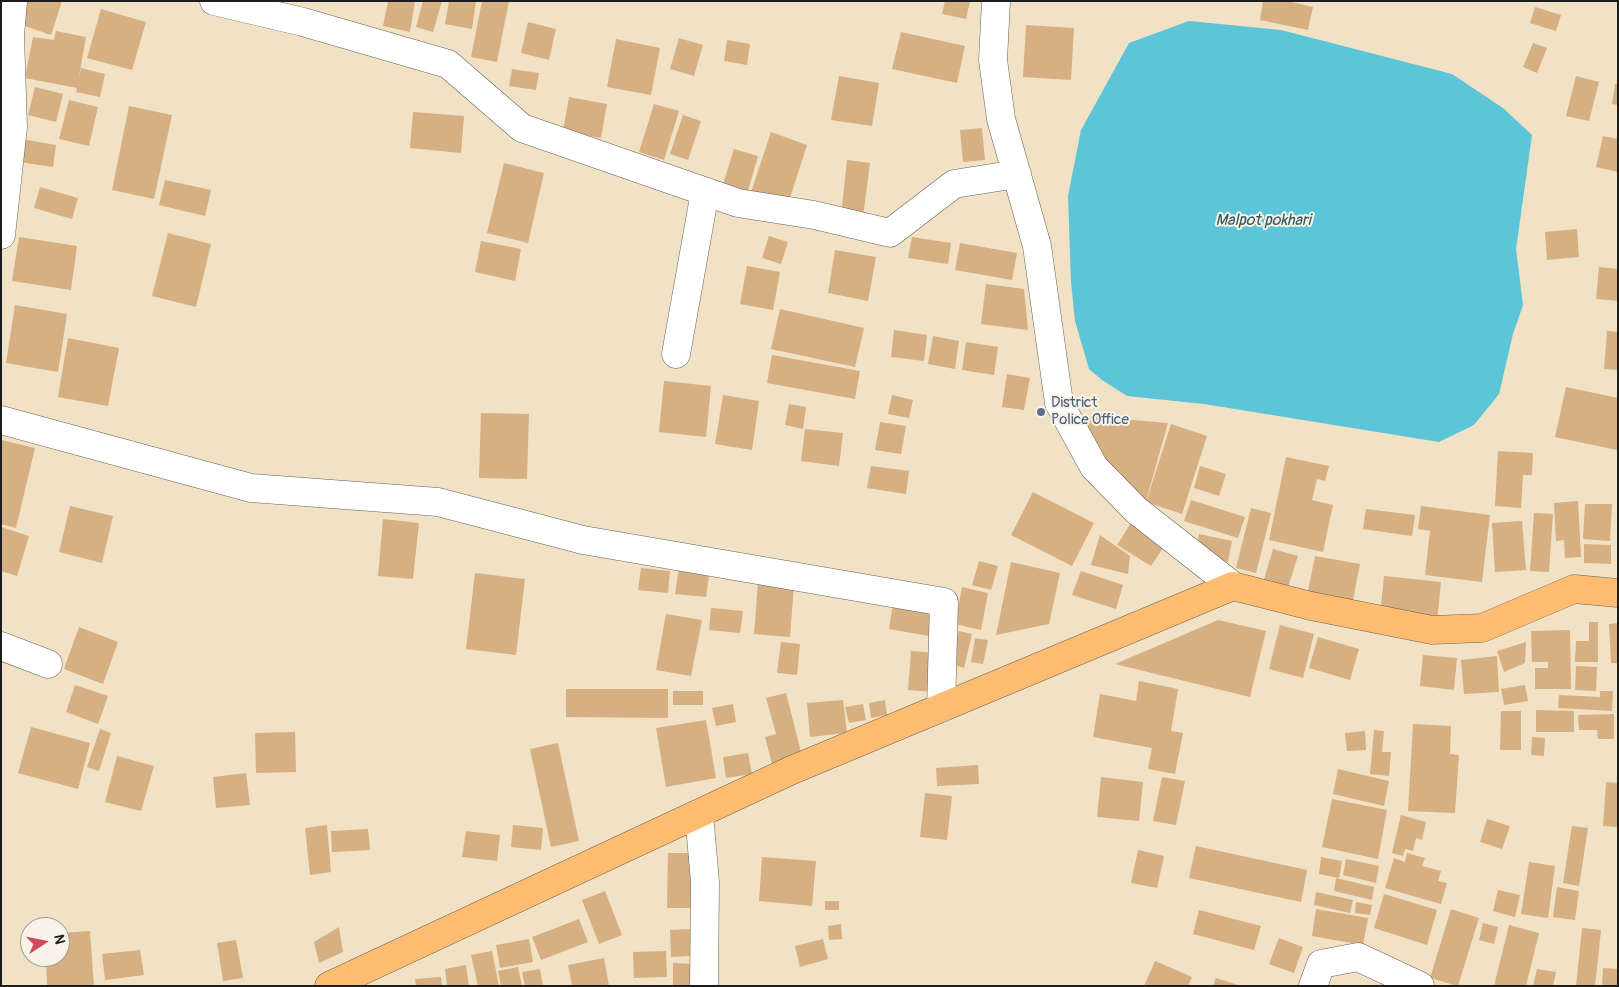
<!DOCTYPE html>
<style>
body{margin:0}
#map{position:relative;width:1619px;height:987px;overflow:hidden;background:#f1e1c5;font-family:Pangolin,sans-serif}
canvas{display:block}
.frame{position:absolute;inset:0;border:2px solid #1c1c1c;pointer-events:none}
.north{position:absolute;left:20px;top:917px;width:50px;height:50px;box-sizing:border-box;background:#f7f3e8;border:1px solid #9f9d96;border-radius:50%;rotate:79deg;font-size:14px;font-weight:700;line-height:20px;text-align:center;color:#1c1c1c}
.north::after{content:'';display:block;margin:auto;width:18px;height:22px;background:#d1495b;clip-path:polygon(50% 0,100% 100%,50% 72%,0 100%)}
</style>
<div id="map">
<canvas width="1619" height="987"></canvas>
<div class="frame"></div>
<div class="north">N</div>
</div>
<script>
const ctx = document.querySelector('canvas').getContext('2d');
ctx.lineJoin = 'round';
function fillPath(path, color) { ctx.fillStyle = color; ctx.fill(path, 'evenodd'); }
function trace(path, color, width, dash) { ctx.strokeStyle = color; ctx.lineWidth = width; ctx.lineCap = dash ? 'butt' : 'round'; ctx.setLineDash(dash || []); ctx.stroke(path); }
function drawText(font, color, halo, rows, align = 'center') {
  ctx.font = font + ' Pangolin,sans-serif'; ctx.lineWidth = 4; ctx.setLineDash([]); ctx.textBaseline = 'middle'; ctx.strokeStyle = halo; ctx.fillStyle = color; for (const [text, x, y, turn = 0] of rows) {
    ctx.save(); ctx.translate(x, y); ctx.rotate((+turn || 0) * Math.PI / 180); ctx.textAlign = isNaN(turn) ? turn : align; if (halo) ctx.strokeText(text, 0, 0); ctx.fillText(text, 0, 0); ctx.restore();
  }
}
fillPath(new Path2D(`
 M1189 21 1281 30 1452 74 1503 108 1532 135 1516 249 1523 305 1513 334 1499 394 1474 425 1439 442 1204 404 1127 396 1102 380 1089 369 1075 321 1071 282 1068 196 1081 130 1129 43Z`), '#5cc5d8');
fillPath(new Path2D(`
 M27 1H62L51 35 19 24Z
 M388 1H415L410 32 383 26Z
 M423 1H442L433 32 416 27Z
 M449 1H476L472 29 445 24Z
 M482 1H509L497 62 471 57Z
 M945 1H970L966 19 942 14Z
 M1263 1H1287L1313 7 1308 30 1260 20Z
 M1535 7 1561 15 1556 31 1530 23Z
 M101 9 146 22 132 70 87 58Z
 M528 22 556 29 549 60 521 53Z
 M1026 25 1074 28 1071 80 1023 77Z
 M56 31 86 37 78 82 81 68 105 74 100 97 76 92 77 88 25 78 33 37 54 40Z
 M901 32 965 46 957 83 892 69Z
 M679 38 703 45 694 76 670 69Z
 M616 39 660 48 651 95 607 87Z
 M727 40 750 44 747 65 724 61Z
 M1533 43 1547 48 1537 73 1523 67Z
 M512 69 539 73 536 90 509 86Z
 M839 76 879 83 872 126 831 120Z
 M1576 76 1599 82 1589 121 1566 116Z
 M1615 84H1618V105L1612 104Z
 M35 87 63 94 56 122 28 115Z
 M569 97 607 104 601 138 563 131Z
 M69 100 98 107 89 146 59 139Z
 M654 104 679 111 664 160 639 152Z
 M129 106 172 115 154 199 112 190Z
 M413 112 464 116 461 153 410 148Z
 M683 115 701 121 688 160 670 154Z
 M982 128 985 160 963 162 960 130Z
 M771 132 807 145 788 204 751 192Z
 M1603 136 1618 139V172L1596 167Z
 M22 139 56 145 53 167 19 162Z
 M734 149 758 156 748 191 723 184Z
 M847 160 870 163 863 217 841 215Z
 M504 163 544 173 528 243 487 233Z
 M165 180 211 190 205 216 159 205Z
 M40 187 78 198 72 219 34 208Z
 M1577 229 1579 257 1547 260 1545 232Z
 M168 233 211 244 196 307 152 296Z
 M769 236 788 242 781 264 762 258Z
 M19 237 77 246 71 290 12 281Z
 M912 237 951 243 948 264 908 258Z
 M481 241 521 249 515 281 475 272Z
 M960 243 1017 253 1012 280 955 270Z
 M835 250 876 257 868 301 828 293Z
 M747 266 780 272 773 310 740 304Z
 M1599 267 1618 269V301L1596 299Z
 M986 284 1024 289 1028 330 981 324Z
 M15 305 67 314 58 372 6 363Z
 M780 309 864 328 855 367 771 349Z
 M894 330 927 335 924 361 891 357Z
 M1607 331 1618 332V370L1604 369Z
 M933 336 959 341 955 369 928 364Z
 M68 338 119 348 108 406 58 397Z
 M966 342 998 347 994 375 962 370Z
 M772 355 860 371 855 399 767 383Z
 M1007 374 1030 378 1024 410 1002 407Z
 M664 381 711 386 706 437 659 432Z
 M1566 387 1618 398 1617 450 1555 437Z
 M723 395 759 401 752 450 715 444Z
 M892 395 913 400 909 418 888 414Z
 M789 404 806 407 803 429 785 425Z
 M481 413 529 414 527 479 479 478Z
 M1086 416 1168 423 1146 501 1084 447Z
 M880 422 906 426 901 454 875 450Z
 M1171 424 1207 436 1182 514 1146 502Z
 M805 429 843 433 839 466 801 461Z
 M1 440 35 448 16 528 1 524Z
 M1498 451 1533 453 1532 475H1523L1521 508 1495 506Z
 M1286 457 1329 466 1325 481 1317 479 1312 500 1333 505 1323 552 1269 540Z
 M871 466 909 471 906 494 867 488Z
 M1200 466 1226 474 1219 496 1194 488Z
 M1033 492 1094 523 1072 566 1011 535Z
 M1191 500 1245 517 1238 538 1184 521Z
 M1578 501 1581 557 1565 558 1564 540 1556 541 1554 503Z
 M1585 504H1612L1610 541 1583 539Z
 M70 506 113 516 102 563 59 552Z
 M1421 506 1490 515 1482 582 1425 575 1430 531 1418 529Z
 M1251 508 1271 513 1256 573 1236 568Z
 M1366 509 1415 515 1412 536 1363 529Z
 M1534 513 1553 514 1549 572 1530 571Z
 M383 519 419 523 413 579 378 576Z
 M1522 521 1526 570 1495 572 1492 523Z
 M1131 523 1165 545 1151 566 1117 545Z
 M1 527 29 536 17 576 1 571Z
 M1199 534 1232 541 1228 562 1195 555Z
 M1100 535 1130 556 1128 574 1091 565Z
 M1584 544 1611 545V564L1584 563Z
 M1273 549 1298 556 1286 593 1262 586Z
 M1315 556 1360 564 1352 605 1307 596Z
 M979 561 998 566 991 590 972 585Z
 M1011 562 1060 573 1049 624 996 635Z
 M679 566 710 569 706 597 675 594Z
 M641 568 670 571 668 593 638 590Z
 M1081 571 1123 585 1116 609 1072 595Z
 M475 573 525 579 516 655 466 649Z
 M1384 576 1441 582 1437 622 1380 616Z
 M758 583 794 586 790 637 754 634Z
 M962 587 988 593 981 630 955 624Z
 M893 604 934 611 929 636 889 629Z
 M711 608 743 611 740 633 709 630Z
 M666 614 702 620 691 676 656 670Z
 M1218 620 1266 631 1250 697 1115 664Z
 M1589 622H1598V662H1575L1576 641H1589Z
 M1618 623V663H1611L1609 624Z
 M1280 625 1314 634 1303 678 1269 669Z
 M79 627 118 642 103 684 64 669Z
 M1570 630 1571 689H1535V668H1548V662H1532L1531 631Z
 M959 631 972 634 964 668 951 664Z
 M1318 637 1359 649 1350 680 1309 668Z
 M975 638 988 640 983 664 971 662Z
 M781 642 800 644 797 675 777 673Z
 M1526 642 1525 663 1504 672 1497 651Z
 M911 651 936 653 933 692 908 690Z
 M1423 655 1457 658 1454 690 1420 686Z
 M1497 656 1499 692 1464 694 1461 660Z
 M1576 666 1597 667 1596 691 1575 690Z
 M1139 681 1178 689 1171 731 1183 733 1175 774 1148 769 1152 748 1093 737 1100 694 1136 701Z
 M75 685 108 696 98 724 66 712Z
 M1525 685 1528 701 1504 705 1501 689Z
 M566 689H668V718L566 717Z
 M673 691H703V705H673Z
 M1600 691H1613L1612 711 1558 708 1559 695 1600 697Z
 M786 693 802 756 772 764 765 737 776 734 766 698Z
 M843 700 847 733 810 737 807 703Z
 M885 700 887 715 871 718 869 703Z
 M733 704 736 722 716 726 712 708Z
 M863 704 866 720 849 723 845 707Z
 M1536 710 1574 711V732H1536Z
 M1501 711H1521V750H1500Z
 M1614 714V739H1598L1597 730H1579L1578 715Z
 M706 720 716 778 666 787 656 728Z
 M1413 724 1451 726 1450 754 1459 755 1455 813 1408 811Z
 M31 727 90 743 78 789 18 773Z
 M100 729 111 733 99 771 87 767Z
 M1374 730 1384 731 1382 752H1391L1389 776 1370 774Z
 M1365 731 1366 750 1347 751 1345 733Z
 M295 732 296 772 256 773 255 733Z
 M1532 737 1545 738 1544 756 1531 755Z
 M558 743 579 841 551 847 530 749Z
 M748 753 752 774 726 778 723 757Z
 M117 756 154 766 141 811 105 802Z
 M978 765 979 784 937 786 936 768Z
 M1338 769 1389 781 1384 806 1333 794Z
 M246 773 250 805 216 808 213 777Z
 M1101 777 1143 782 1139 821 1097 817Z
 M1162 777 1185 781 1176 825 1153 821Z
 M1606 782 1618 783V827L1603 826Z
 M925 793 952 796 947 840 920 837Z
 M1332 799 1387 810 1378 859 1322 847Z
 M1401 815 1426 822 1422 840 1416 838 1413 851 1405 849 1403 856 1392 853Z
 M1487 819 1510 826 1502 849 1480 842Z
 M327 825 331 872 310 875 305 828Z
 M513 825 543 828 541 850 511 847Z
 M1572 826 1588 828 1579 886 1563 883Z
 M368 829 370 850 332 852 331 831Z
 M466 831 500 835 497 861 462 857Z
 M1196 846 1307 870 1301 902 1189 878Z
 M1138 850 1164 856 1157 888 1131 883Z
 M668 853H695L694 908H667Z
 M1407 853 1425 858 1422 866 1441 871 1438 881 1447 883 1441 904 1385 888 1394 858 1405 862Z
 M762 857 816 861 812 906 759 901Z
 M1321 857 1342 861 1339 878 1319 874Z
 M1346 859 1379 866 1376 883 1343 875Z
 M1529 862 1555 866 1548 918 1521 914Z
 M1336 878 1374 887 1372 900 1334 891Z
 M1557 887 1579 891 1575 920 1553 917Z
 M1498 890 1520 895 1515 917 1493 911Z
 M605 891 622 935 599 944 582 900Z
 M1316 892 1353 900 1350 913 1314 905Z
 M1384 894 1437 910 1427 945 1374 928Z
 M825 901H839V910H825Z
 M1356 902 1372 905 1370 915 1355 913Z
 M1316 909 1368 918 1363 945 1312 936Z
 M1451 909 1479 918 1458 986 1430 978Z
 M1199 910 1261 926 1254 950 1193 934Z
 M579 919 588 942 541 960 532 937Z
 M1483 923 1498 927 1494 944 1479 940Z
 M841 924 842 939 829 940 828 926Z
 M1509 925 1539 933 1526 986H1494Z
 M339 927 343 952 319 963 314 942Z
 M1582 928 1601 930 1595 986H1576Z
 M693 929 694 956 671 957 670 930Z
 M90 931 94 986H47L46 957H60V933Z
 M1279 938 1303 947 1294 973 1269 964Z
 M529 939 533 962 500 968 496 945Z
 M823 939 828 959 800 967 795 946Z
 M236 940 243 978 223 981 217 943Z
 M140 950 144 975 105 980 102 954Z
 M492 951 499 986H478L471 955Z
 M666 951 667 977 634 978 633 952Z
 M604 958 609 986H572L568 965Z
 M1155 961 1192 977 1188 986H1144Z
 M673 963 695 964V986H673Z
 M466 965 469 986H447L445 969Z
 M518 967 522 986H501L498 971Z
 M1603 968 1618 969V986H1602Z
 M540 969 543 986H525L522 972Z
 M1537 969 1556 972 1553 986H1533Z
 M441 977 442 986H416L415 979Z
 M1216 978 1238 985V986H1213Z`), '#d6b082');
const minor = new Path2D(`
 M214 1 303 22 448 64 522 128 738 203 814 215 890 233 954 184 1017 174
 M996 1 993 60 1001 119 1037 246 1059 403 1094 467 1136 510 1233 586
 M1 235 13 127 10 35 13 1
 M676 354 705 192
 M1 420 251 488 438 502 583 540 944 602 941 708
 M1 646 48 664
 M699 814 705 882 704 986
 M1313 986 1321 964 1358 957 1420 986`);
const major = new Path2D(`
 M329 986 792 770 1233 586 1311 606 1432 630 1482 628 1574 589 1618 593`);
trace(minor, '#676157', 29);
trace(major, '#676157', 29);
trace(minor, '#fff', 28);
trace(major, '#febc70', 28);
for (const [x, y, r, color] of [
 [1041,412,5,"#5c6f8a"]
]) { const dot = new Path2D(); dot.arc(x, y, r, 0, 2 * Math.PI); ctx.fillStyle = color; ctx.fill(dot); trace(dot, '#f7f3e8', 2); }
drawText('15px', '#4e5e75', '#f7f3e8', [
 ["District",1051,403],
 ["Police Office",1051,420]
], 'left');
drawText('italic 16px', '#32575e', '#f7f3e8', [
 ["Malpot pokhari",1263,221]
]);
</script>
